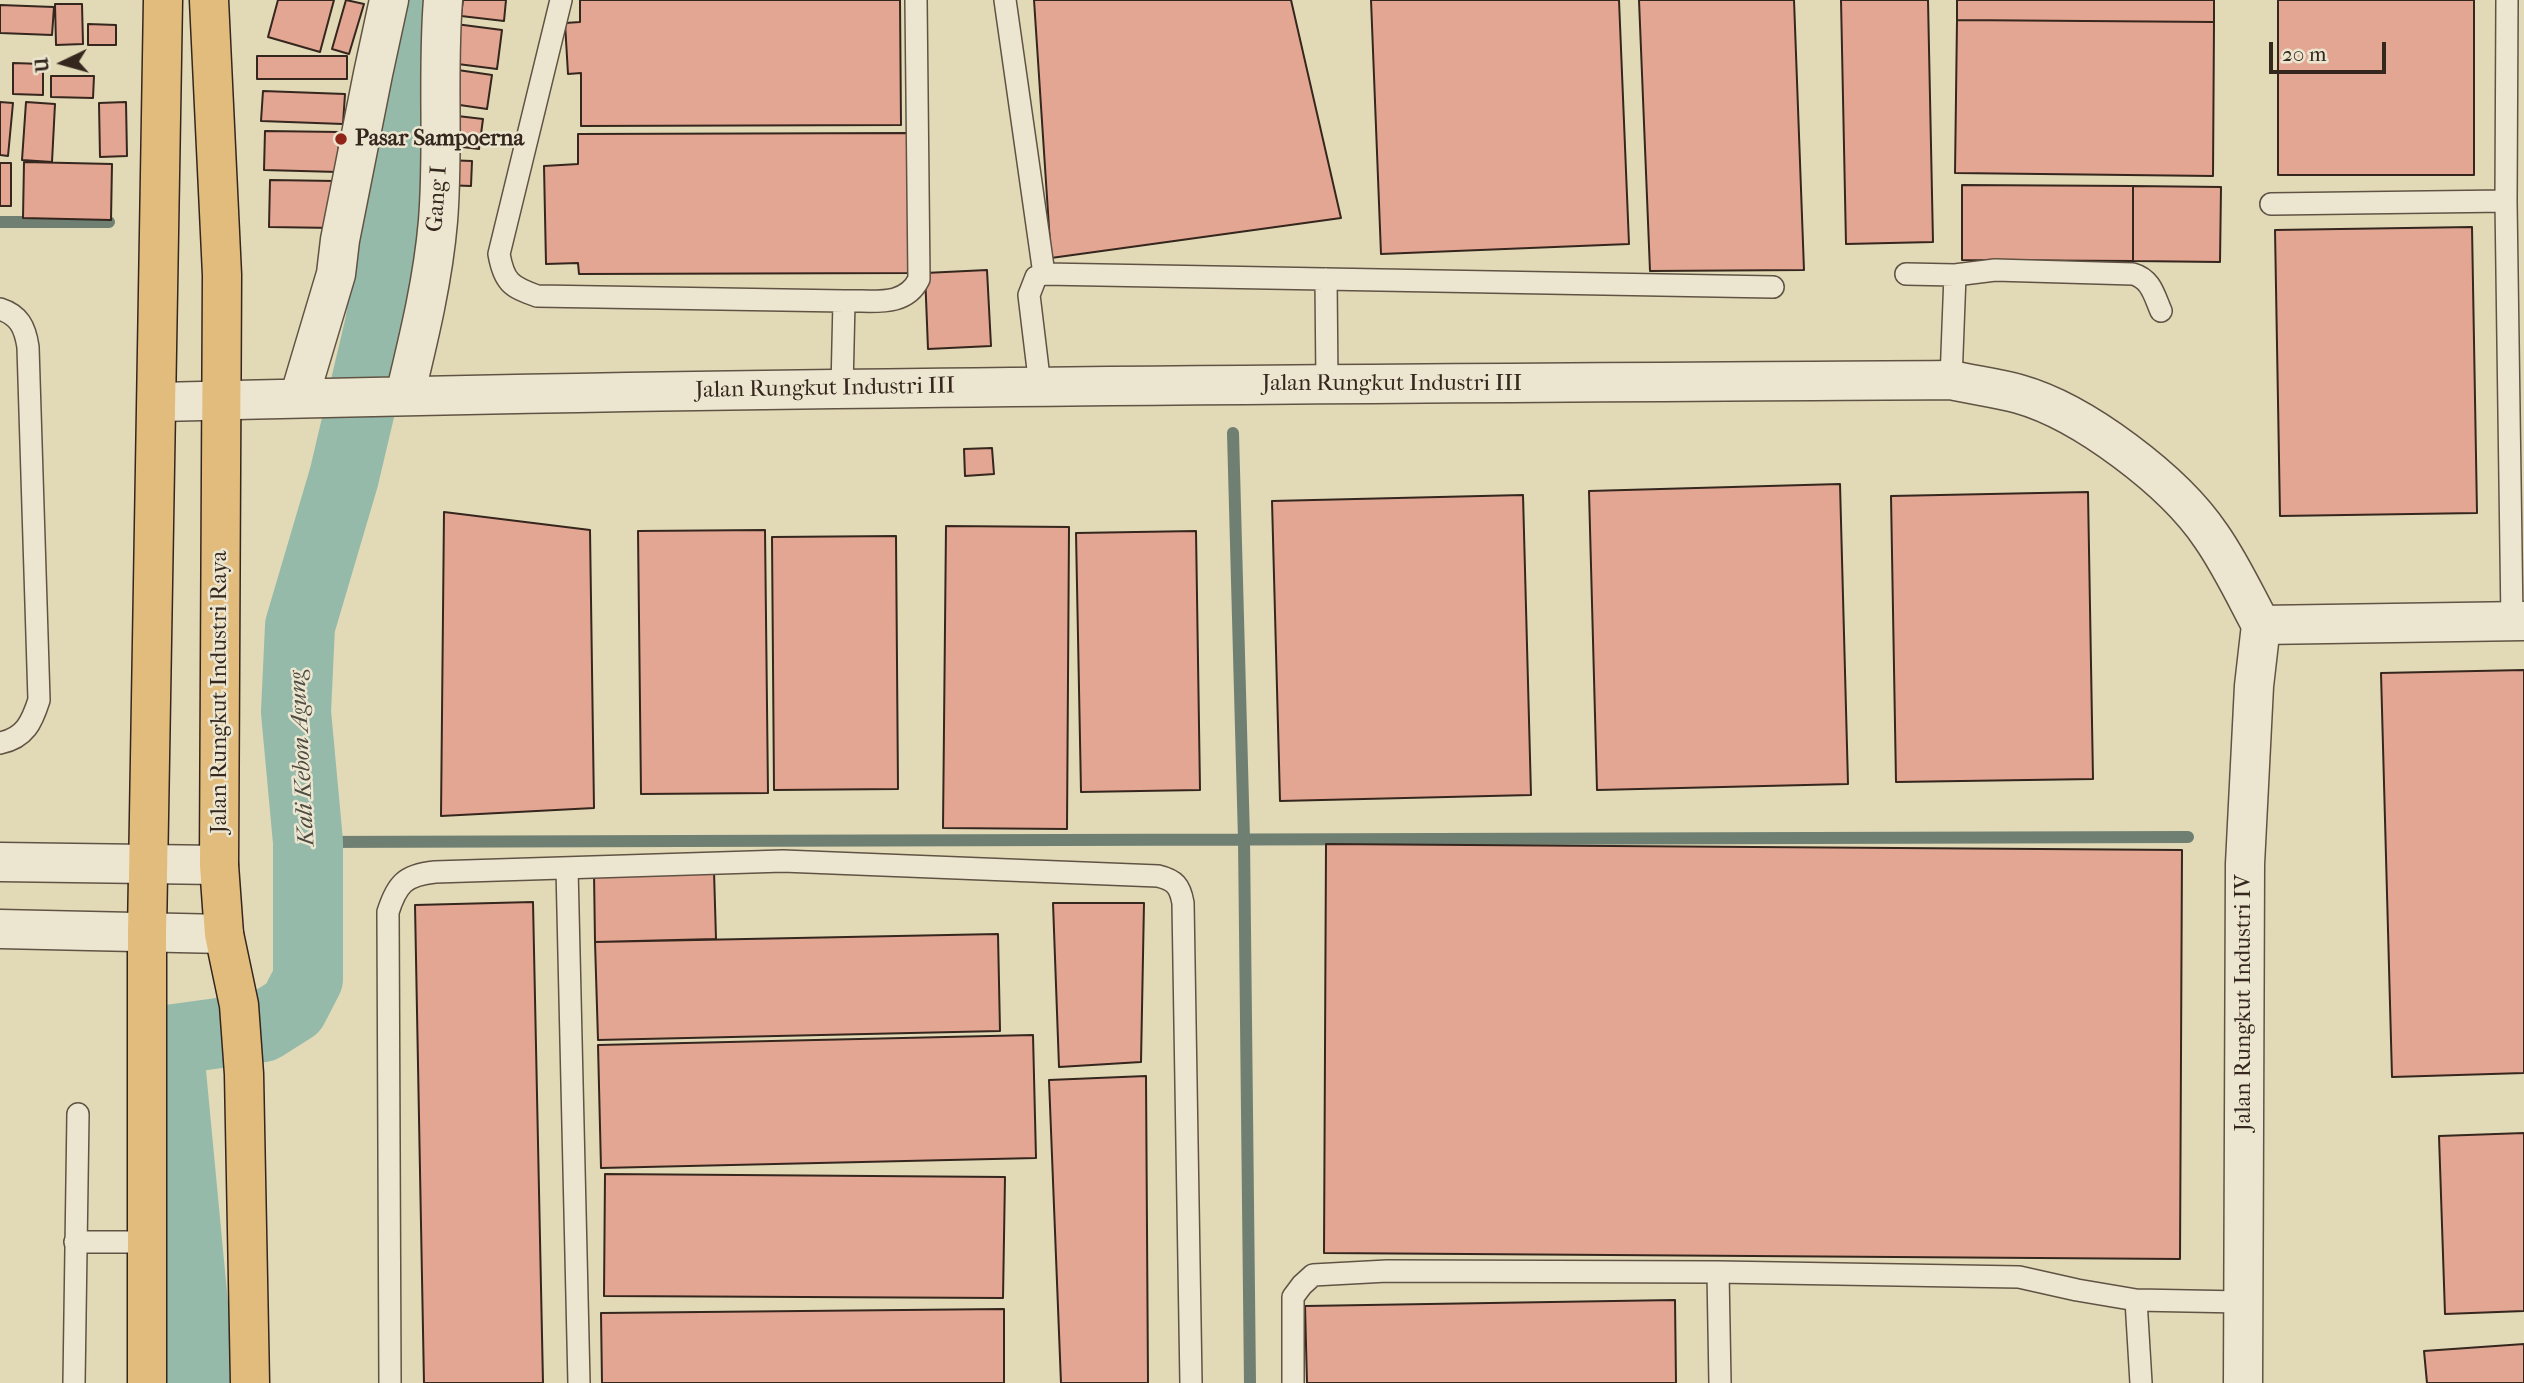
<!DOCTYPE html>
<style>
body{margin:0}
#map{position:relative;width:2524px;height:1383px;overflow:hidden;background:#e2d9b7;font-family:"IM FELL French Canon",serif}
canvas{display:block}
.north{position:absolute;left:28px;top:28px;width:70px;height:70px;-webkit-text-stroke:5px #ece6d0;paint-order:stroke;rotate:265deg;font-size:19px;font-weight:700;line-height:28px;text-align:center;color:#35261e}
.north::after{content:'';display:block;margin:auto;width:24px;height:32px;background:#35261e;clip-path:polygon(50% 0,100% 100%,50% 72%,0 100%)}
.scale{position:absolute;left:2269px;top:42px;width:117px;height:32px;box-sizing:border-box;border:4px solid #35261e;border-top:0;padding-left:9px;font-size:21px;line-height:24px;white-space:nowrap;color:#35261e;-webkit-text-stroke:5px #ece6d0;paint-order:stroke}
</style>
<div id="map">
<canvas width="2524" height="1383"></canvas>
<div class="north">U</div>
<div class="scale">20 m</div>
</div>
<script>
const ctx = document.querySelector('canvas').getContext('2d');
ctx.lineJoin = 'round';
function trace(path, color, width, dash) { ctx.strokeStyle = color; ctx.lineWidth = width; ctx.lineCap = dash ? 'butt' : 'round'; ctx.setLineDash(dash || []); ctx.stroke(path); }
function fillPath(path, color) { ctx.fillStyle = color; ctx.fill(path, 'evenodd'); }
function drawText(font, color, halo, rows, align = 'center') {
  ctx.font = font + ' "IM FELL French Canon",serif'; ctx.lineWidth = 5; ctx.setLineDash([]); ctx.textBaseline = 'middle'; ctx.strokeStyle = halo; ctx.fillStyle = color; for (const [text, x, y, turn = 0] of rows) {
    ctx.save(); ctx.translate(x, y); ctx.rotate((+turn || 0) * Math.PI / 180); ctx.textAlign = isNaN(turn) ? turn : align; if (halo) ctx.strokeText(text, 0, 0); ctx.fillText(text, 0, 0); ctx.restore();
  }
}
trace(new Path2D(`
 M0 222H109
 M1233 433 1244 839 1250 1383
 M308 842 2188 837`), '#6f7f72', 12);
trace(new Path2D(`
 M195 1383 194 1315 168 1040 263 1027 293 1008 308 979V842L296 712 300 626 344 477 380 324 403 170 411 53 419 0`), '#95baaa', 70);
const building = new Path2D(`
 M278 0H334L320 52 268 37Z
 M346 0 364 4 349 54 332 49Z
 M463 0H506L504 21 461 16Z
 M580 0H900L901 125 581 126V73L568 74 565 23 580 22Z
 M1034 0H1291L1341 218 1051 258Z
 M1371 0H1619L1629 244 1381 254Z
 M1639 0H1794L1804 270 1650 271Z
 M1841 0H1928L1933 242 1846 244Z
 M1957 0H2214V22L1957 20Z
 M2278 0H2474V175H2278Z
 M55 4H82L83 44 56 45Z
 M0 5 54 7 52 35 0 33Z
 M1957 20 2214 22 2213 176 1955 173Z
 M448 23 502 30 497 69 442 62Z
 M88 24 116 25V45H88Z
 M257 56H347V79H257Z
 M13 63 43 64V95L13 94Z
 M451 69 492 75 487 109 446 103Z
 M51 76H94L93 98 51 97Z
 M263 91 345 94 343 124 261 121Z
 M0 102 13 103 8 156 0 155Z
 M26 102 55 104 52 162 22 160Z
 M126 102 127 156 100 157 99 103Z
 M449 115 483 119 479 149 446 145Z
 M265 131 339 132 338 172 264 170Z
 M911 133 912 273 579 274 578 263 546 264 544 166 578 164V134Z
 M444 160 472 161 471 186 443 185Z
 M24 162 112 164 111 220 23 218Z
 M0 163H11V206H0Z
 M270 180 336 181 335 228 269 227Z
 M1962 185 2133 186V261L1962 260Z
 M2133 186 2221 187 2220 262 2133 261Z
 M2472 227 2477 513 2280 516 2275 230Z
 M987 270 991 346 928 349 925 273Z
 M992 448 994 474 965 476 964 449Z
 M1840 484 1848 784 1597 790 1589 491Z
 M2088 492 2093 779 1896 782 1891 496Z
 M1523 495 1531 795 1280 801 1272 501Z
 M444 512 590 530 594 808 441 816Z
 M946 526 1069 527 1067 829 943 828Z
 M765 530 768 793 641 794 638 531Z
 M1196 531 1200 790 1081 792 1076 533Z
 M896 536 898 789 774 790 772 537Z
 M2524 670V1073L2392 1077 2381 673Z
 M1326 844 2182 850 2180 1259 1324 1253Z
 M714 871 716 939 595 942 594 873Z
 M533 902 543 1383H424L415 905Z
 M1053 903H1144L1141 1062 1059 1067Z
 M998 934 1000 1031 598 1040 595 942Z
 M1033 1035 1036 1158 601 1168 598 1045Z
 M1146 1076 1148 1383H1061L1049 1080Z
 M2524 1133V1311L2445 1314 2439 1136Z
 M605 1174 1005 1177 1003 1298 604 1296Z
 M1675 1300 1676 1383H1307L1305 1306Z
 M1004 1309V1383H602L601 1313Z
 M2524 1344V1383H2427L2424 1351Z`);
fillPath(building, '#e3a692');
trace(building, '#35261e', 2);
const lane = new Path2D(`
 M561 0 499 254C504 282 511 287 537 296L844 301C873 300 905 308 919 279L916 0
 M1005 0 1044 274
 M2507 0 2506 201 2512 621
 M2271 204 2506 201
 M1906 274 1955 275
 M1326 279 1327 384
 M0 309C19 315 25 327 28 347L39 700C32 722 25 738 0 743
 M1951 380 1955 275 1995 270 2133 274C2151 279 2154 295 2161 311
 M1040 386 1029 295 1036 277 1044 274 1773 287
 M842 388 844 301
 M567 868 579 1383
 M75 1242H147
 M2136 1300 2241 1302
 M74 1383 78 1114
 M390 1383 388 912C397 884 405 875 435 872L783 861 1158 876C1175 880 1180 886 1183 903L1191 1383
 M1293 1383V1297L1302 1285 1313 1275 1387 1271 1718 1272
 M1720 1383 1718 1272 2019 1277 2077 1290 2136 1300 2141 1383`);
const street = new Path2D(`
 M405 395C419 337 433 280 438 221 444 147 437 73 443 0
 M299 398 336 274 340 240 373 74 389 0
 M158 402C755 386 1353 384 1951 380 1973 385 1997 388 2019 394 2083 412 2174 481 2211 536 2230 563 2245 595 2261 625L2524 621
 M0 862 219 865
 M0 929 224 934
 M2243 1383 2245 864 2254 686 2261 625`);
const primary = new Path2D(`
 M209 0 222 275 219 865 224 934 239 1005 244 1074 250 1383
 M147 1383V933L163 0`);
trace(lane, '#605344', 24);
trace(street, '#605344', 41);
trace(primary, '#35261e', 41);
trace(lane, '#ece6d0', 21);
trace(street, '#ece6d0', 38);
trace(primary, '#e1bc7c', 38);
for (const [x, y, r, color] of [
 [341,139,7,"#8f2418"]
]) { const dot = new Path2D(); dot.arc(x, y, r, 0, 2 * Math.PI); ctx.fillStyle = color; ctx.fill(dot); trace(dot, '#ece6d0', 2.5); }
drawText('bold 23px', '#35261e', '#ece6d0', [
 ["Pasar Sampoerna",355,139]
], 'left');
drawText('23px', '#35261e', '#ece6d0', [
 ["Gang I",438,199,-86],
 ["Jalan Rungkut Industri III",1392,384],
 ["Jalan Rungkut Industri III",825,389,-1],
 ["Jalan Rungkut Industri Raya",220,692,-90],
 ["Jalan Rungkut Industri IV",2244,1003,-90]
]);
drawText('italic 24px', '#4d4b41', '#ece6d0', [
 ["Kali Kebon Agung",303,758,-93]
]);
</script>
